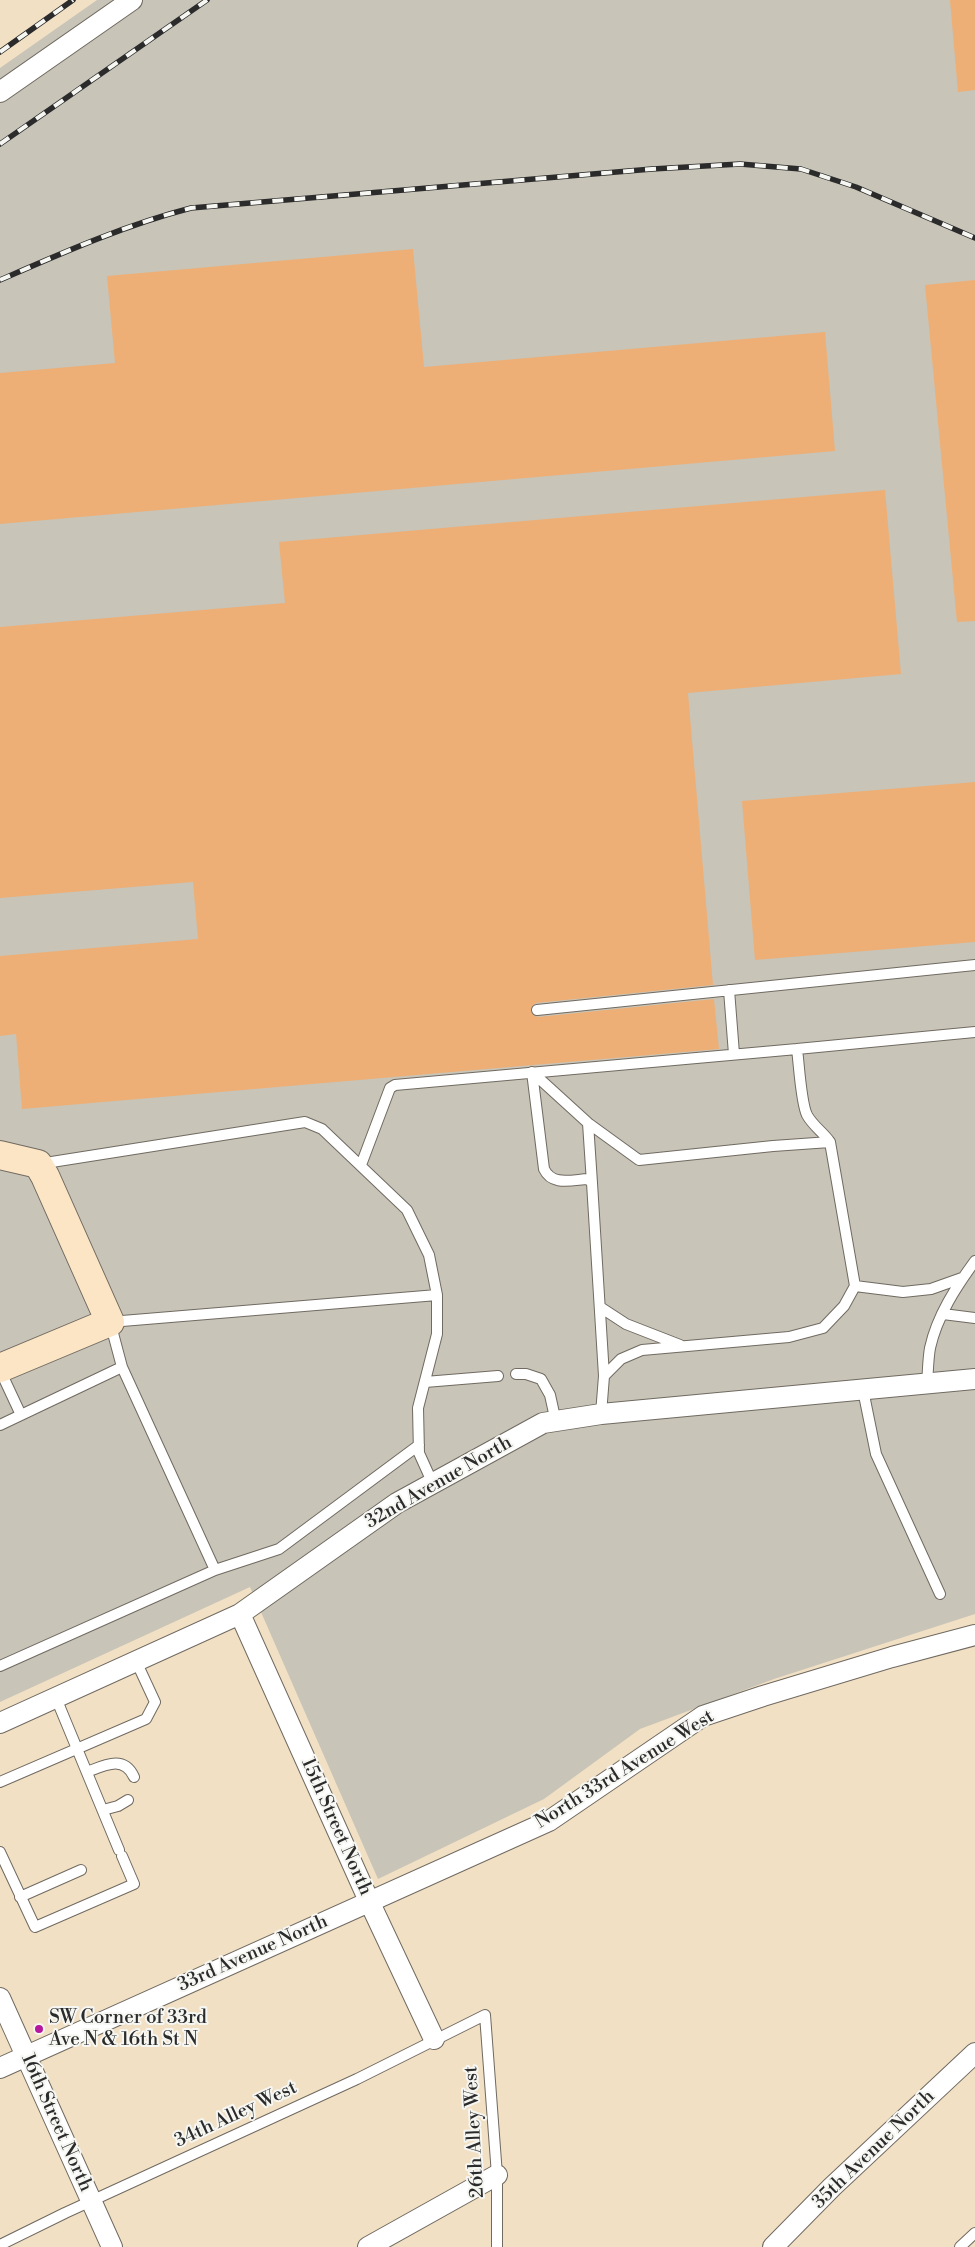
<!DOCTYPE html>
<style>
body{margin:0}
canvas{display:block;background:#f1e0c4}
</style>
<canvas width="975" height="2247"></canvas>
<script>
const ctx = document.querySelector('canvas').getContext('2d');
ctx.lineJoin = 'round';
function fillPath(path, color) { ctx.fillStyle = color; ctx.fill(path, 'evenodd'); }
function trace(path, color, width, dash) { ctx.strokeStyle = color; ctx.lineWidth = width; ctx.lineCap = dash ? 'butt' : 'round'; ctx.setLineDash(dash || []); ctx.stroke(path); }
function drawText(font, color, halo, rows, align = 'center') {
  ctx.font = font + ' "Libre Bodoni",serif'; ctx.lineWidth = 4; ctx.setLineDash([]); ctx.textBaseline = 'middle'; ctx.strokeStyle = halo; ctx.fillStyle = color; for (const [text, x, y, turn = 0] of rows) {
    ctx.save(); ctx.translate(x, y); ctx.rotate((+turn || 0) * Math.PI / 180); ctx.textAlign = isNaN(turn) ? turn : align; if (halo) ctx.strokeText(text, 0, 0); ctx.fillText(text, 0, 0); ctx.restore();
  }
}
fillPath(new Path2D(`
 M97 0H975V1614L774 1679 640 1729 544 1799 378 1879 250 1587 0 1702V68Z`), '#c8c4b8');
fillPath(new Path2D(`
 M950 0H975V90L958 92Z
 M413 249 424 367 825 332 835 451 0 524V373L115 363 107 276Z
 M975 280V621L957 622 925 285Z
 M885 490 901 674 688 693 713 985 536 1003 531 1008 532 1014 538 1017 714 999 719 1049 22 1109 16 1034 0 1036V956L198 939 193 882 0 898V627L285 603 279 542Z
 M975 782V942L755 960 742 801Z`), '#edaf76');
const lane = new Path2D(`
 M729 990 734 1054
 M537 1010 975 965
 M797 1049 975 1032
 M532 1072 544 1169C552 1186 571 1180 588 1179L592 1183 604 1376 601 1414
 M532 1072 588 1123 639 1160 773 1146 830 1142
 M588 1123 592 1183
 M39 1164 305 1122 322 1129 407 1210 429 1255 437 1295V1334L418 1408 419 1453 433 1484
 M361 1165 390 1088 395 1085 797 1049C799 1064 801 1103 807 1115 813 1126 823 1132 830 1142L855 1286 844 1306 823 1328 789 1337 642 1350 621 1359 604 1376
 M855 1286 903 1292 931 1289 962 1278
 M600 1307 626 1324 680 1345
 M943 1314 975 1318
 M0 1370 21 1415
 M516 1374H526L541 1379 550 1395 556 1422
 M425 1382 498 1376
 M927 1384C928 1372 928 1359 930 1348 937 1316 956 1287 975 1261
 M863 1390 876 1454 940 1594
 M0 1425 122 1367
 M419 1445 279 1549 215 1570 122 1367 110 1322 437 1295
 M0 1666 215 1570
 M56 1698 119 1850
 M87 1772C105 1765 124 1755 134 1777
 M0 1782 146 1719 155 1702 136 1661
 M103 1810 118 1806 128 1800
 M0 1852 35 1927 134 1884 122 1856
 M20 1897 81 1870
 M0 2245 65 2213 357 2079 485 2015 497 2175V2247
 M960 2247 975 2233`);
const street = new Path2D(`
 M0 92 132 0
 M240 1614 369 1901 434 2039
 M0 1723 240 1614 397 1503 543 1423 601 1414 975 1379
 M0 1998 112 2247
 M0 2068 549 1821 703 1716 763 1696 892 1657 975 1635
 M368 2247 497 2175
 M773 2247 832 2187 975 2053`);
const secondary = new Path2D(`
 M0 1155 38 1164 45 1176 110 1322 0 1368`);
trace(lane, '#706a61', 12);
trace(street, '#706a61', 22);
trace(secondary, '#706a61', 30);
trace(lane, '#fff', 10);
trace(street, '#fff', 20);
trace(secondary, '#fce5c4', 28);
const rail = new Path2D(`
 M0 52 73 0
 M0 144 207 0
 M0 280C62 253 125 225 191 208L652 169 740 164 801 169 856 187 975 238`);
trace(rail, '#2b2b2b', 5.5);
trace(rail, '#f6f6f2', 4, [11]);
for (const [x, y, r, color] of [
 [39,2029,5,"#b5179e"]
]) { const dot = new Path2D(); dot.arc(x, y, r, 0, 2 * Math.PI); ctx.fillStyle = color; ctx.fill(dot); trace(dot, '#f6f6f2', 2); }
drawText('19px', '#2b2b2b', '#f6f6f2', [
 ["32nd Avenue North",439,1483,-30],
 ["North 33rd Avenue West",625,1770,-32],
 ["15th Street North",336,1827,66],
 ["33rd Avenue North",253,1954,-24],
 ["34th Alley West",236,2115,-25],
 ["16th Street North",56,2123,66],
 ["26th Alley West",475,2132,-93],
 ["35th Avenue North",874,2150,-44]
]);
drawText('19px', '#2b2b2b', '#f6f6f2', [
 ["SW Corner of 33rd",49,2018],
 ["Ave N & 16th St N",49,2040]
], 'left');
</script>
